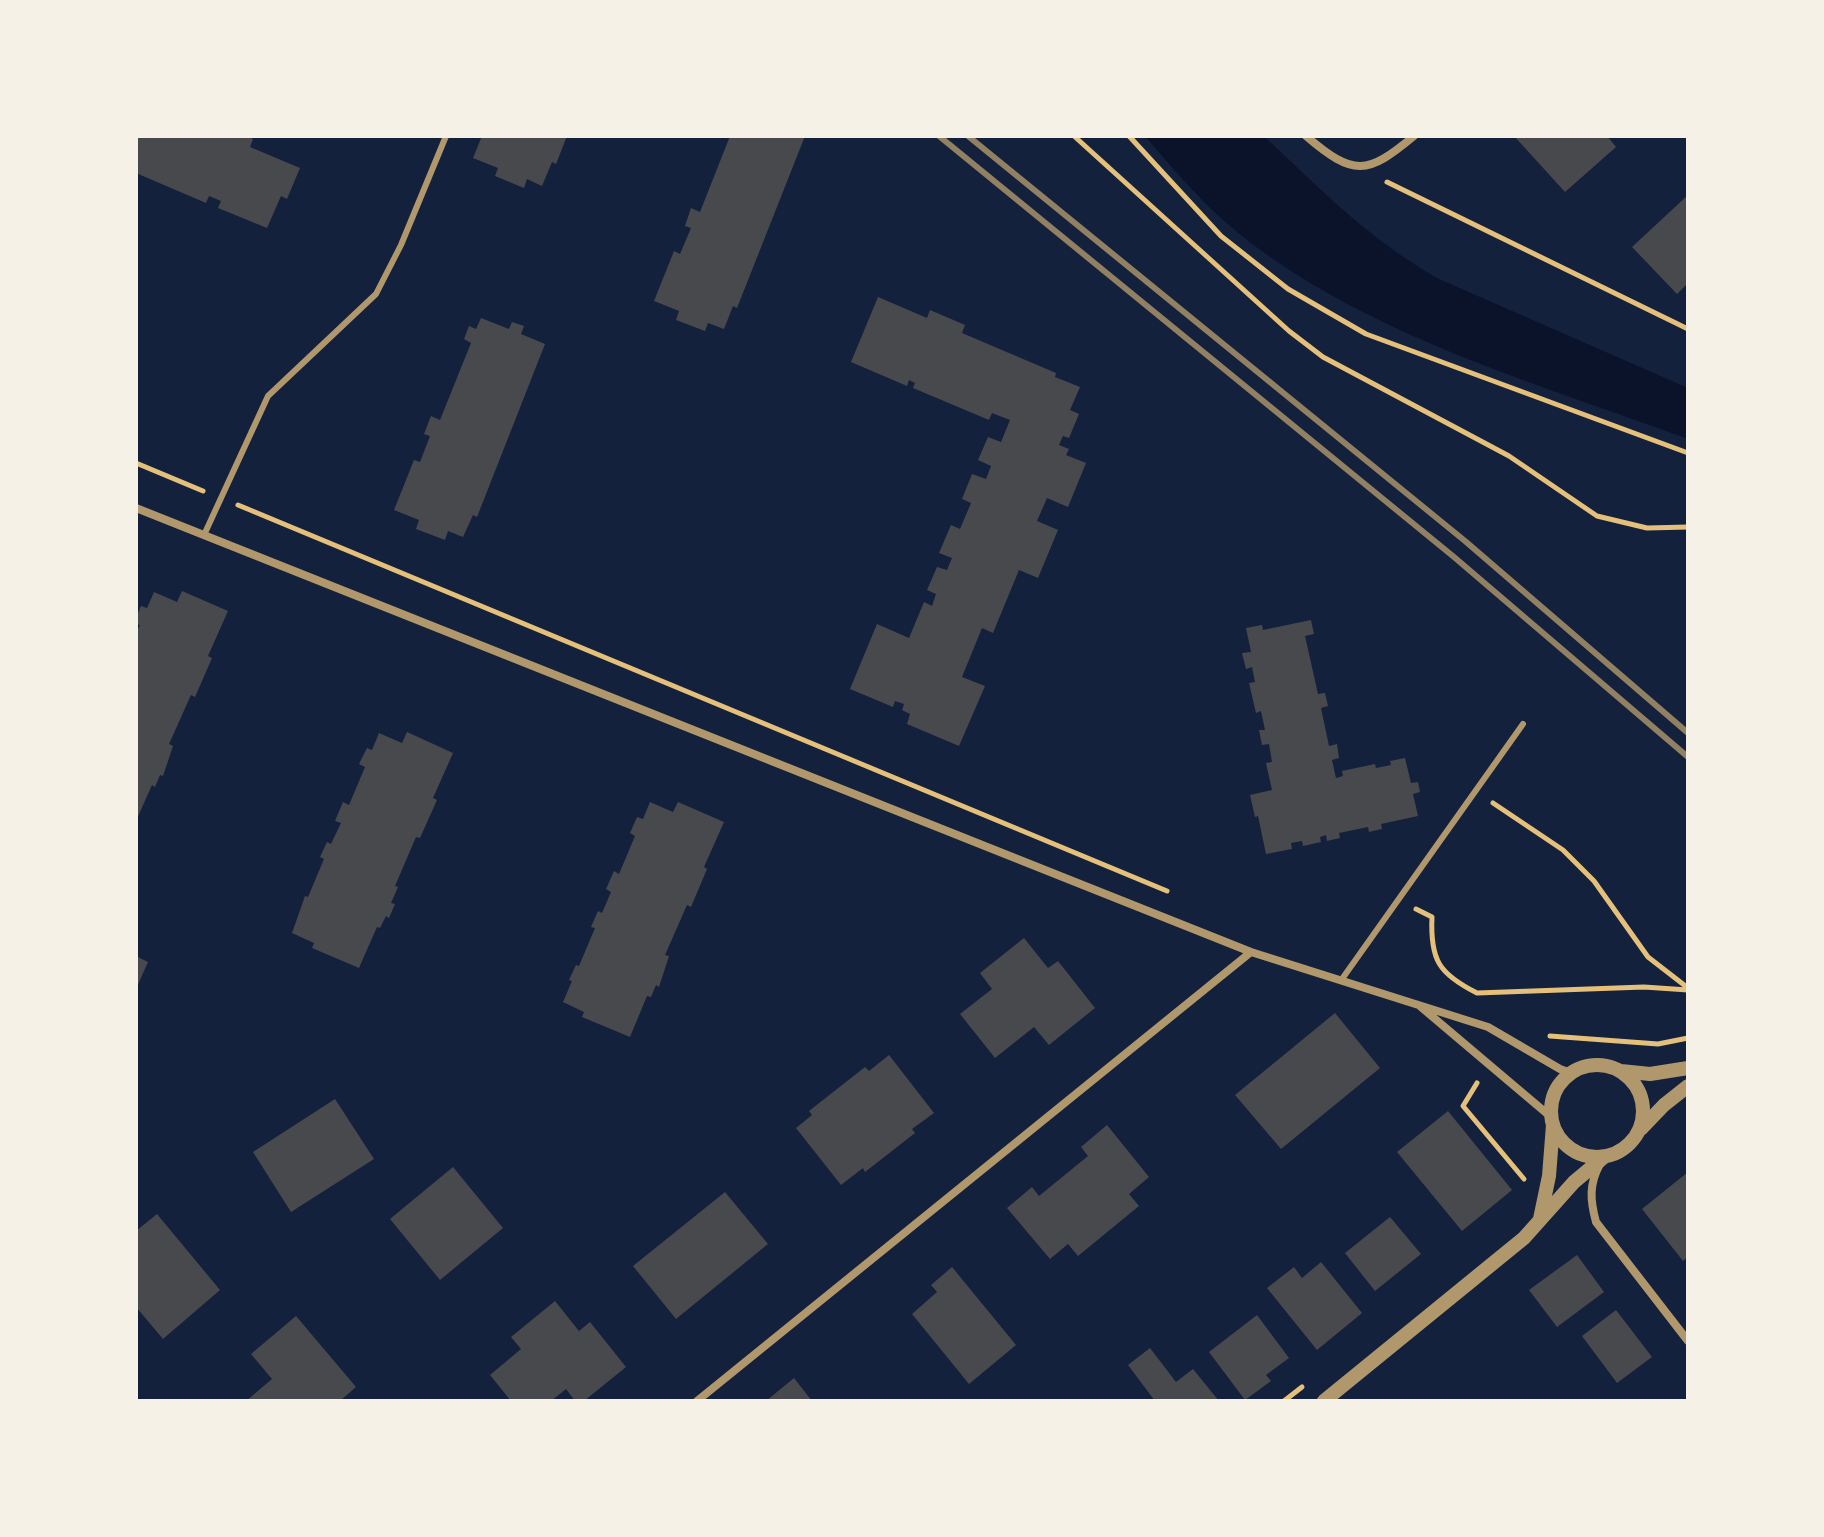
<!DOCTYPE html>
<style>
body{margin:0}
#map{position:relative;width:1824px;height:1537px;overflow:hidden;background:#14213d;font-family:"Golos Text",sans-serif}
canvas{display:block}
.frame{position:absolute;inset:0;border:138px solid #f6f1e7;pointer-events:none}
</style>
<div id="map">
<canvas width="1824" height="1537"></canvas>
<div class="frame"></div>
</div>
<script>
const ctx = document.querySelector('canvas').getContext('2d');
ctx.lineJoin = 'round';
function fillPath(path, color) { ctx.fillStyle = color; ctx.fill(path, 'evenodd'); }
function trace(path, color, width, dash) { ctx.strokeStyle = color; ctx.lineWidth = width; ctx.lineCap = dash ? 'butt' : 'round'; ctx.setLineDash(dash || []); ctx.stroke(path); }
fillPath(new Path2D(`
 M1145 136H1264C1320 189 1371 241 1439 279L1688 388V439C1537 383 1364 335 1237 232 1203 204 1174 170 1145 136Z`), '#0b132b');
fillPath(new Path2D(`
 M136 136H246L253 139 250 147 300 168 287 199 281 196 267 228 218 208 221 201 209 196 206 203 136 173Z
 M482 136H567L556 164 552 162 542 186 527 179 524 188 495 176 498 168 473 158Z
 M730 136H805L737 308 733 306 724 329 708 323 705 331 676 320 679 311 654 301 674 251 680 254 691 228 685 226 691 208 700 212Z
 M1514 136H1607L1616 147 1565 192Z
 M1688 195V283L1677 294 1632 247Z
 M878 297 927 318 930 310 965 325 962 333 1056 373 1055 377 1080 387 1070 410 1079 414 1069 438 1063 436 1059 445 1069 449 1066 455 1086 463 1068 507 1047 498 1037 521 1058 530 1038 578 1019 570 993 633 982 628 962 677 985 686 959 746 907 724 910 714 902 710 904 704 895 701 893 707 850 689 877 624 909 638 924 602 932 606 936 594 927 590 937 567 947 570 952 558 939 553 951 525 960 529 971 503 962 499 972 474 986 479 991 466 978 460 988 437 1001 442 1010 420 992 413 989 420 913 388 915 383 909 380 907 386 851 362Z
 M481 318 509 329 512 322 524 326 521 334 545 344 477 517 473 515 463 537 448 531 445 540 416 529 419 520 394 510 414 460 420 462 430 436 424 434 431 416 440 420 471 343 464 339 469 326 476 329Z
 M182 591 228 611 208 656 212 658 195 697 191 695 169 744 173 746 163 776 160 775 155 787 152 785 136 821V633L140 625 136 624V618L141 606 147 608 154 592 177 602Z
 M1311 620 1314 634 1305 636 1318 694 1325 693 1328 706 1321 708 1329 746 1337 744 1339 758 1332 760 1336 778 1343 776 1342 771 1375 764 1376 768 1391 765 1390 761 1405 758 1411 783 1418 782 1420 792 1413 794 1418 816 1381 824 1382 829 1369 832 1368 827 1339 833 1340 838 1327 841 1326 835 1320 837 1321 842 1303 846 1302 841 1291 843 1292 849 1266 854 1258 816 1255 817 1250 795 1272 790 1266 763 1272 762 1269 744 1262 745 1259 730H1265L1261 711 1256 713 1249 683 1255 682 1252 667 1246 669 1242 653 1251 652 1246 628 1262 625 1263 630Z
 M407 732 453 753 433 798 437 800 420 838 416 837 395 886 398 887 391 903 395 904 389 918 386 916 380 928 377 927 359 968 312 948 314 943 292 933 305 896 308 897 324 859 320 857 327 842 331 844 341 823 335 821 343 802 349 805 365 767 359 764 367 748 372 750 379 733 402 743Z
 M650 802 673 812 678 802 724 822 704 867 707 869 691 907 687 905 665 955 669 956 659 987 656 985 651 997 647 996 630 1037 582 1017 584 1012 563 1002 572 981 569 980 576 965 579 966 595 928 591 927 598 911 602 913 611 892 606 889 614 871 619 874 635 836 630 833 637 817 643 819Z
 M1024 938 1048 968 1058 961 1095 1008 1049 1045 1034 1027 995 1058 960 1014 992 989 980 973Z
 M136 956 148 962 136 989Z
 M1335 1013 1380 1068 1281 1149 1235 1095Z
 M889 1055 934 1113 912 1129 915 1133 865 1172 863 1168 841 1185 796 1128 812 1115 809 1111 865 1067 869 1071Z
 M335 1099 374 1159 291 1212 253 1152Z
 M1448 1111 1512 1190 1462 1231 1397 1152Z
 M1107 1125 1149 1177 1129 1194 1139 1206 1078 1256 1068 1244 1050 1259 1007 1208 1032 1187 1039 1196 1088 1156 1081 1147Z
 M453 1167 503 1228 440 1280 390 1219Z
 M1688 1172V1256L1683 1261 1642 1209Z
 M725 1192 768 1244 676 1319 633 1266Z
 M157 1214 220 1290 163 1339 136 1307V1231Z
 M1390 1217 1421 1254 1375 1291 1345 1253Z
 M1577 1255 1604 1292 1557 1327 1529 1290Z
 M1321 1262 1362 1313 1317 1350 1267 1288 1294 1267 1302 1278Z
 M952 1267 1016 1345 969 1384 912 1314 937 1292 931 1285Z
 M555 1301 579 1331 590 1322 626 1367 584 1401H575L566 1389 551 1401H511L490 1375 521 1349 511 1337Z
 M1616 1310 1652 1357 1617 1383 1582 1336Z
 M1257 1315 1289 1358 1266 1375 1271 1381 1245 1400 1209 1352Z
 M296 1316 356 1387 340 1401H246L272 1379 251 1354Z
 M1150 1348 1176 1382 1193 1369 1219 1401H1155L1128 1365Z
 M794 1378 812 1401H766Z`), '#48494c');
trace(new Path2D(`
 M1074 136 1289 331 1323 357 1509 456 1597 516 1647 528 1688 527
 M1129 136 1221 236 1288 289 1366 334 1688 453
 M1387 182 1688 329
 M136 463 203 491
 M238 505 1167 891
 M1493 803 1563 850 1594 881 1648 957 1688 988
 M1416 909 1432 917C1430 960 1439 974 1477 993L1644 987 1688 990
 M1550 1036 1658 1044 1688 1038
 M1477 1083 1463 1106 1524 1179
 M1284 1401 1302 1387`), '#e5c07b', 5);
trace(new Path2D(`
 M204 535 268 396 376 294 401 245 446 136
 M1342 979 1523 724`), '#b1986c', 6);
trace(new Path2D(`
 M1306 136C1354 177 1367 175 1414 136
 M136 508 1251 952 1488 1027 1560 1069 1571 1073
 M1421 1007 1551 1117
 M1600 1164C1589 1184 1590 1200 1596 1222L1688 1341
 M697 1401 1251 952`), '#b1986c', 8);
trace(new Path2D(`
 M1551 1111a46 46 0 1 1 92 0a46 46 0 1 1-92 0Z
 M1621 1071 1650 1074 1688 1068
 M1641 1129 1664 1105 1688 1086
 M1540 1219 1549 1176 1553 1125
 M1324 1401 1524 1238 1574 1182 1604 1157`), '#b1986c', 14);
trace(new Path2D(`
 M939 136 1454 557 1688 757
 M968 136 1465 541 1688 733`), '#918062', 6);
</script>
